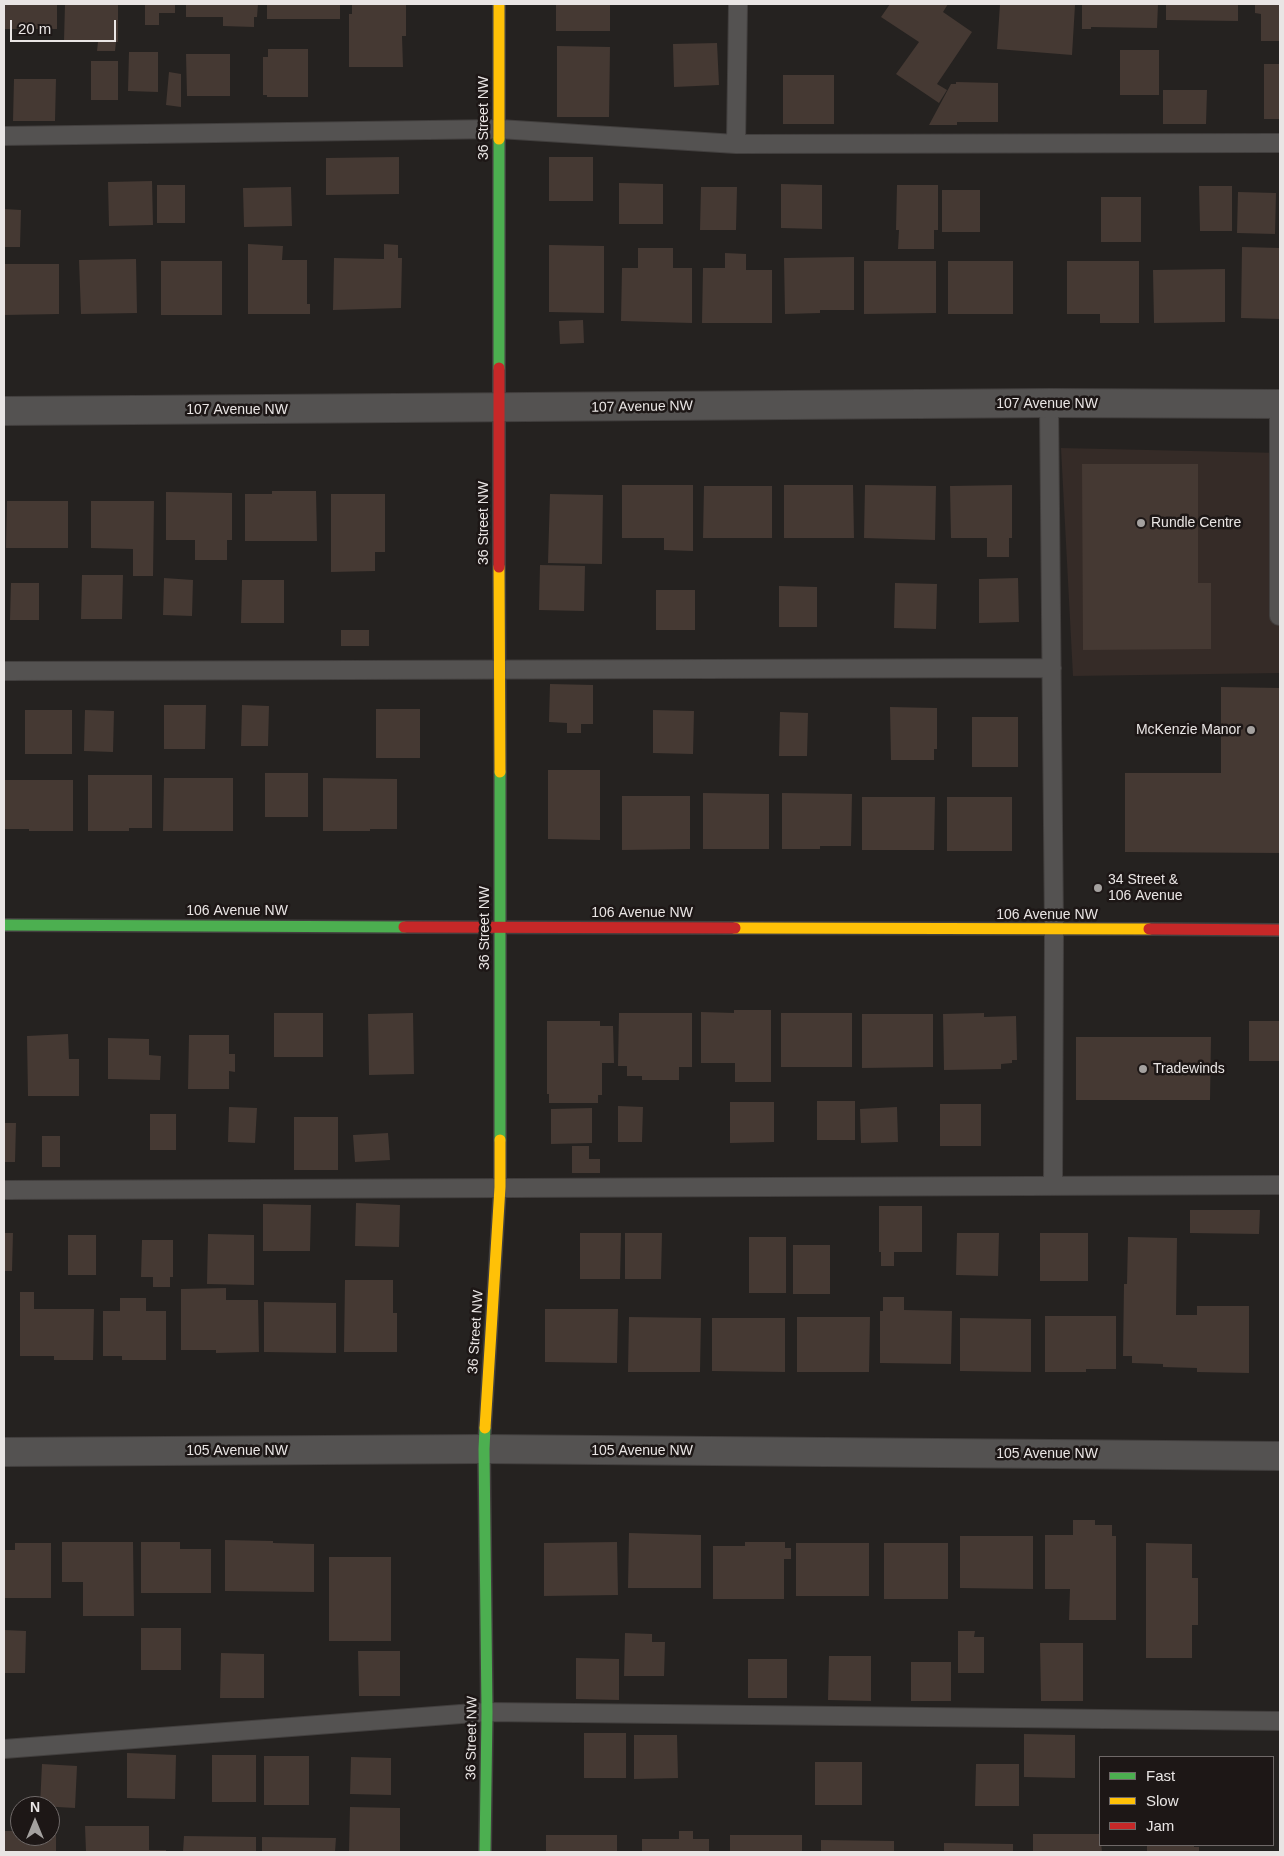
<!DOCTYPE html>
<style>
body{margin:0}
#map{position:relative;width:1284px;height:1856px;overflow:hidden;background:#252220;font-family:Arial,sans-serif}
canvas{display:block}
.frame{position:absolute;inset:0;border:5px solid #e9e5e4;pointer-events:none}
.legend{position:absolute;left:1099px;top:1756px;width:175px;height:90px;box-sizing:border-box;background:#1d1716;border:1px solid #6f6968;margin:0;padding:6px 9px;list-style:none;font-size:15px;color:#e9e5e4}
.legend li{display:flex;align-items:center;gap:10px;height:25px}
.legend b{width:25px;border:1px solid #6f6968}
.north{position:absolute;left:10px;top:1796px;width:50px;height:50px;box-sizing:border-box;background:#1d1716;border:1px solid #6f6968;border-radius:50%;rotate:0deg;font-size:14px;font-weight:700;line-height:20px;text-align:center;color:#e9e5e4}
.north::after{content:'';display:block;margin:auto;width:18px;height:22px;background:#a4a19f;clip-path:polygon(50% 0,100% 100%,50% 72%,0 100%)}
.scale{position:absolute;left:10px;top:20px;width:106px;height:22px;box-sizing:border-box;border:2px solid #e9e5e4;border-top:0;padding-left:6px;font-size:15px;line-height:18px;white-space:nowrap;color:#e9e5e4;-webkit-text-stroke:4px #1d1716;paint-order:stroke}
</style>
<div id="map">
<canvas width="1284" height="1856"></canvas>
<div class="frame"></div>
<ul class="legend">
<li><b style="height:6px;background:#4caf50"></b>Fast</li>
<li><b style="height:6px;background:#ffc107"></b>Slow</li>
<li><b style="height:6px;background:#c62828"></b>Jam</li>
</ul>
<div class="north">N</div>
<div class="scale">20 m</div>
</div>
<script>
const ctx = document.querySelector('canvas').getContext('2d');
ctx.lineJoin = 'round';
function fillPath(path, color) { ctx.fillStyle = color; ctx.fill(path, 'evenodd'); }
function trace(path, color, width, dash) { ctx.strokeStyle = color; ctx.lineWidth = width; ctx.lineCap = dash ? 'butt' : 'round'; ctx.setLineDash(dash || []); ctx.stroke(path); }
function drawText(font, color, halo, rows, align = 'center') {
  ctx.font = font + ' Arial,sans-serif'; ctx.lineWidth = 5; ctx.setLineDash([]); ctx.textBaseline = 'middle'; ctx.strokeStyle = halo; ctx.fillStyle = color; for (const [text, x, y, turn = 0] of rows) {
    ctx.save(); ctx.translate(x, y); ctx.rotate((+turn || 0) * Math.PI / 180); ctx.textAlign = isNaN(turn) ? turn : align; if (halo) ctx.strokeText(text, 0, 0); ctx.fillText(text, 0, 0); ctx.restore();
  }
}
fillPath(new Path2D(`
 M1061 448 1280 453V673L1073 676Z`), '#352b27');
fillPath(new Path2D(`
 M4 4H57V29H4Z
 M65 4H118V42H116L115 51H97L98 42 64 41Z
 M145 4H175V13H159V25H145Z
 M186 4H258L257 17H254V27L223 26V17H186Z
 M267 4H340V19H267Z
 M352 4H406V36H402L403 67H349V14H352Z
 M556 4H610V31H556Z
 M890 4H948L943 12 972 32 937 84 947 90 939 103 896 74 919 42 881 17Z
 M1000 4 1075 5 1072 55 997 49Z
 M1082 4H1158L1157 28 1091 27V29H1082Z
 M1166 4H1238V21L1166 20Z
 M1255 4H1280V41H1261V14L1255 13Z
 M717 43 719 85 674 87 673 44Z
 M557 46 610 47 609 117H557Z
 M268 49H308V97H267V95H263V57H268Z
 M1120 50H1159V95H1120Z
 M129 52H158V92L128 91Z
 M186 54H230V96H187Z
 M91 61H118V100H91Z
 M1264 64H1280V119H1264Z
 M169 72 181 74V107L166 105Z
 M783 75H834V124H783Z
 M14 79H56L55 121H13Z
 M956 82 998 83V122H957V125H929L951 84H956Z
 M1163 90H1207L1206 124H1163Z
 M399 157V194L326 195V158Z
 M549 157H593V201H549Z
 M152 181 153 225 109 226 108 182Z
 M619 183 663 184V224H619Z
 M781 184 822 185V229L781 228Z
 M157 185H185V223H157Z
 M897 185H938V230H934V249H898L899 230H896Z
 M1199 186H1232V231H1200Z
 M291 187 292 226 244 227 243 188Z
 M701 187H737L736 230H700Z
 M942 190H980V232H942Z
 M1238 192 1276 193 1275 234 1237 233Z
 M1101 197H1141V242H1101Z
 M4 209 21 210 20 247H4Z
 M248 244 283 246 282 260H307V304H310V314H248Z
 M384 244 398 245V258H402L401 308 333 310 334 258 384 259Z
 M549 245 604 246V313L549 312Z
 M1242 247 1280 248V319L1241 318Z
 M638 248H673V268H692V323L621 321 622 268H638Z
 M725 253 746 254V270H772V323H702L703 268H725Z
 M854 257V310H820V313L785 314 784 258Z
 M136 259 137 313 81 314 79 260Z
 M161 261H222V315H161Z
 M864 261H936V313L864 314Z
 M948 261H1013V314H948Z
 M1067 261H1139V323H1100V314H1067Z
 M4 264H59V314L4 315Z
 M1225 269V322L1154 323 1153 270Z
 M583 320 584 343 560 344 559 321Z
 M1082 464H1198V583H1211V649L1083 650Z
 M622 485H693V551L664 550V538H622Z
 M784 485H853L854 538H784Z
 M865 485 936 486 935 540 864 538Z
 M1012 485V538H1009V557H987V538H951L950 486Z
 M704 486H772V538H703Z
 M272 491H316L317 541H245V494H272Z
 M166 492 232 493V540H227V560H195V540H166Z
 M331 494H385V552H375V571L331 572Z
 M550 494 603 495 602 564 548 563Z
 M7 501H68V548H6Z
 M91 501H154L153 576H133V549L91 548Z
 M540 565 585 566 584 611 539 610Z
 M82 575H123L122 619H81Z
 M164 578 193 580 192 616 163 615Z
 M1018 578 1019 622 979 623V579Z
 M242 580H284V623H241Z
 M11 583H39V620H10Z
 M895 583 937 584 936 629 894 628Z
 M779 586 817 587V627H779Z
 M656 590H695V630H656Z
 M341 630H369V646H341Z
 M550 684 593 685V724H581V733H567V723L549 722Z
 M1221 687 1280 688V853L1125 852V773H1221Z
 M164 705H206L205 749H164Z
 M242 705 269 706 268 746H241Z
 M890 707 937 708V749H934V760H891Z
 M376 709H420V758H376Z
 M25 710H72V754H25Z
 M85 710 114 711 113 752 84 751Z
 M653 710 694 711 693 754 653 753Z
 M780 712 808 713 807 756H779Z
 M972 717H1018V767H972Z
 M548 770H600V840L548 839Z
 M265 773H308V817H265Z
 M88 775H152V828H129V831H88Z
 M164 778H233V831H163Z
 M323 778 397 779V829H370V831H323Z
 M4 780H73V831H29V829H4Z
 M703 793 769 794V849H703Z
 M782 793 852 794 851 846H820V849H782Z
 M622 796H690V849L622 850Z
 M862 797H935L934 850H862Z
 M947 797H1012V851H947Z
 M734 1010H771V1082H735V1063H701V1012L734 1013Z
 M274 1013H323V1057H274Z
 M413 1013 414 1074 369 1075 368 1014Z
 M619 1013H692V1067H679V1080H642V1076H627V1066H618Z
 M781 1013H852V1067H781Z
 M984 1013V1017L1016 1016 1017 1060H1012V1063L1001 1064V1069L944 1070 943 1014Z
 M862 1014H933V1067L862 1068Z
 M547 1021H600V1026H613L614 1063H602V1095H598V1103H549V1094H547Z
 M1249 1021H1280V1061H1249Z
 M68 1034 69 1059H79V1096H28L27 1036Z
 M189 1035H229V1054H235V1072L229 1071V1089H188Z
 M1076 1037H1211L1210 1100H1076Z
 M108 1038 149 1039V1055L161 1056 160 1080 108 1079Z
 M817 1101H855V1140H817Z
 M730 1102H774V1142L730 1143Z
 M940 1104H981V1146H940Z
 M618 1106 643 1107 642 1142H618Z
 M229 1107 257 1108 255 1143 228 1142Z
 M897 1107 898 1142 861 1143 860 1109Z
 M592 1108V1143L551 1144V1109Z
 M150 1114H176V1150H150Z
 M294 1117H338V1170H294Z
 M4 1123H16L15 1162H4Z
 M388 1133 390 1160 355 1162 353 1135Z
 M42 1136H60V1167H42Z
 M572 1146H589V1159H600V1173H572Z
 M356 1203 400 1205 399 1247 355 1246Z
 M263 1204 311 1205 310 1251H263Z
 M879 1206H922V1252H894V1266H881V1252H879Z
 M1190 1210H1260L1259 1234 1190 1233Z
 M4 1233H13L12 1271H4Z
 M580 1233H621L620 1279H580Z
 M625 1233H662L661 1279H625Z
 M957 1233H999L998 1276 956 1275Z
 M1040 1233H1088V1281H1040Z
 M208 1234 254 1235V1285L207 1284Z
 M68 1235H96V1275H68Z
 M749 1237H786V1293H749Z
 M1128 1237 1177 1238 1176 1315H1197V1306H1249V1373L1197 1372V1368L1163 1367V1364L1132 1363V1356H1123L1124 1284H1127Z
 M142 1240H173V1277H170V1287H153V1277H141Z
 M793 1245H830V1294H793Z
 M345 1280H393V1313H397V1352H344Z
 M226 1288V1300H258L259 1352 216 1353V1350H181V1289Z
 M20 1292H34V1309H94L93 1360H54V1356H20Z
 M883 1297H904V1310L952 1311 951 1364 880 1363V1311H883Z
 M120 1298H146V1311H166V1360H122V1356H103V1311H120Z
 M264 1302 336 1303V1353L264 1352Z
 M545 1309H618L617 1363 545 1362Z
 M1045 1316H1116V1369H1086V1372H1045Z
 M629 1317 701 1318 700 1372H628Z
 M797 1317H870L869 1372H797Z
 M712 1318H785V1372L712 1371Z
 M960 1318 1031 1319V1372L960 1371Z
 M1073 1520H1095V1525H1112V1536H1116V1620H1069L1070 1589H1045V1535H1073Z
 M629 1533 701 1535V1588H628Z
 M960 1536H1033V1589L960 1588Z
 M225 1540 273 1541V1543L314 1544V1592L225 1591Z
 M62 1542H133L134 1616H83V1582H62Z
 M141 1542H180V1549H211V1593H141Z
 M617 1542 618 1595 544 1596V1543Z
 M745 1542H785V1548H791V1559H784V1599H713V1546H745Z
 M15 1543H51V1598H4V1550H15Z
 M796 1543H869V1596H796Z
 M884 1543H948V1599H884Z
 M1146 1543 1192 1544V1578H1198V1625H1192V1658H1146Z
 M329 1557H391V1641H329Z
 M141 1628H181V1670H141Z
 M4 1630 26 1631 25 1673H4Z
 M958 1631H975L974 1637H984V1673H958Z
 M625 1633 652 1634V1642H665L664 1676H624Z
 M1040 1643H1083V1701H1041Z
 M358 1651H400V1696H359Z
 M221 1653 264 1654V1698H220Z
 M829 1656H871V1701L828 1700Z
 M576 1658 619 1659V1700L576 1699Z
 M748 1659H787V1698H748Z
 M911 1662H951V1701H911Z
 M584 1733H626V1778H584Z
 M1024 1734 1075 1735V1778L1024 1777Z
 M634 1735H677L678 1778 634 1779Z
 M127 1753 176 1755 175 1799 127 1798Z
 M212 1755H256V1802H212Z
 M264 1756H309V1805H264Z
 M351 1757 391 1758V1795L350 1794Z
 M815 1762H862V1805H815Z
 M42 1764 77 1766 75 1808 40 1806Z
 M976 1764H1019V1806H975Z
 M350 1807 400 1808V1852H349Z
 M85 1826H149V1850H166V1852H86Z
 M4 1831H20V1836H50V1832H56V1852H4Z
 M679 1831H693V1839H709V1852H642V1839H679Z
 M1033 1834H1100L1102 1852H1033Z
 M546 1835H617V1852H546Z
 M730 1835H802V1852H730Z
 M184 1836 256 1837V1852H183Z
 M262 1837 336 1838 335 1852H262Z
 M821 1840 894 1841V1852H821Z
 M944 1843 1013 1844V1852H944Z
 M1147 1845H1194V1847H1199V1852H1147Z`), '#453933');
const lane = new Path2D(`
 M4 136 499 129 736 144 1280 143
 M736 144 738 4
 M1049 403 1054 930 1053 1186
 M1279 404V616H1280
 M4 671 1052 668
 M4 1190 1280 1185
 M4 1749 487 1712 1280 1721`);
const street = new Path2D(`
 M4 411 1049 403 1280 404
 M4 1452 484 1449 1280 1456`);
const fast = new Path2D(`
 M499 139V368
 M500 772V1140
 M4 925 404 927
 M485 1852 487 1712 484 1449 485 1428`);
const slow = new Path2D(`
 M499 4V139
 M499 567 500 772
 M735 928 1149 929
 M485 1428 500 1187V1140`);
const jam = new Path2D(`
 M499 368V567
 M404 927 735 928
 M1149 929 1280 930`);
trace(lane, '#423f3e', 20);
trace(street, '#423f3e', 30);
trace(fast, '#423f3e', 14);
trace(slow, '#423f3e', 14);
trace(jam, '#423f3e', 14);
trace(lane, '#545251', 18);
trace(street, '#545251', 28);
trace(fast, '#4caf50', 11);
trace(slow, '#ffc107', 11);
trace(jam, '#c62828', 11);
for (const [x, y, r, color] of [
 [1141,523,5,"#a4a19f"],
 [1251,730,5,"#a4a19f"],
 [1098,888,5,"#a4a19f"],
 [1143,1069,5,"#a4a19f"]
]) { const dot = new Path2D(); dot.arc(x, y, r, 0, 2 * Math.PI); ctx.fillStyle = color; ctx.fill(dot); trace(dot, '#1d1716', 2); }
drawText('14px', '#e9e5e4', '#1d1716', [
 ["36 Street NW",484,118,-90],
 ["107 Avenue NW",1047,404],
 ["107 Avenue NW",642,407,-1],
 ["107 Avenue NW",237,410],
 ["36 Street NW",484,523,-90],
 ["106 Avenue NW",237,911],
 ["106 Avenue NW",642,913],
 ["106 Avenue NW",1047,915],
 ["36 Street NW",485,928,-90],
 ["36 Street NW",476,1332,-86],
 ["105 Avenue NW",237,1451],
 ["105 Avenue NW",642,1451],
 ["105 Avenue NW",1047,1454],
 ["36 Street NW",472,1738,-89]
]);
drawText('14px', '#e9e5e4', '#1d1716', [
 ["Rundle Centre",1151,523],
 ["McKenzie Manor",1241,730,"right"],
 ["34 Street &",1108,880],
 ["106 Avenue",1108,896],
 ["Tradewinds",1153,1069]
], 'left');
</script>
